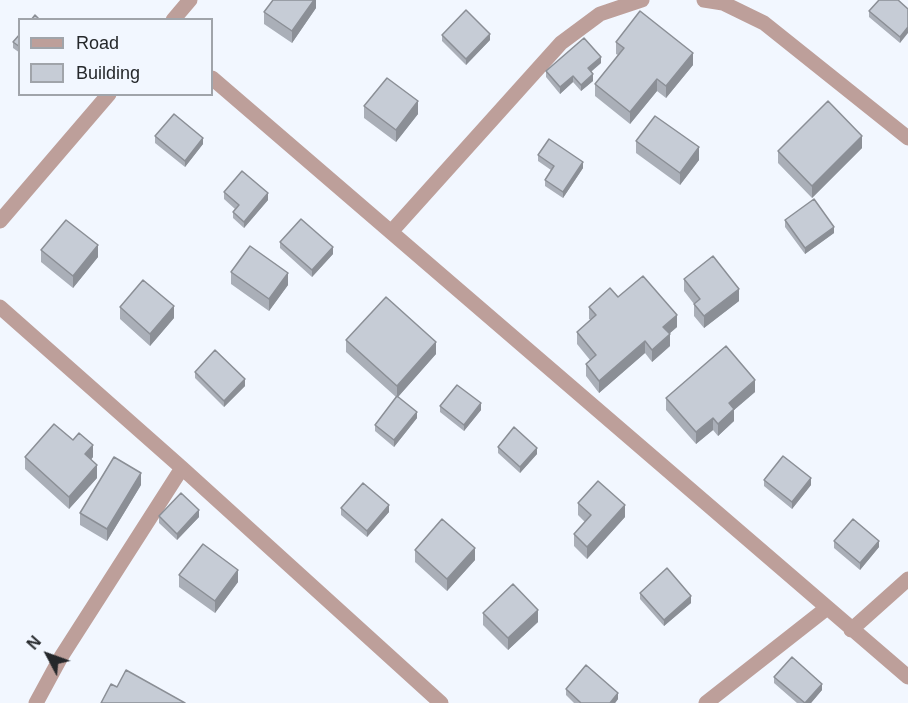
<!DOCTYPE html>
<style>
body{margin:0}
#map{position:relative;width:908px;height:703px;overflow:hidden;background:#f2f7ff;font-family:Helvetica,sans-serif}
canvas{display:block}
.legend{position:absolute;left:18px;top:18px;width:195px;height:78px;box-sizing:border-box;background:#f2f7ff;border:2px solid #a0a4aa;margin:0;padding:8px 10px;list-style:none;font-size:18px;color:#25282b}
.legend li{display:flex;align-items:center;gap:12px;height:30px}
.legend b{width:30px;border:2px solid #a0a4aa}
.north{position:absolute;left:18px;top:625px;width:60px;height:60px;-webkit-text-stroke:4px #f2f7ff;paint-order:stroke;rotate:311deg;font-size:16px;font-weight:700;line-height:24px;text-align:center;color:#25282b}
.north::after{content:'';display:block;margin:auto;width:21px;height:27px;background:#25282b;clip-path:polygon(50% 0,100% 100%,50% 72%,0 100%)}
</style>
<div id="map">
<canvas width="908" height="703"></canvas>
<ul class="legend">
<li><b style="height:8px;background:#bd9f9a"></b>Road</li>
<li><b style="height:16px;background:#c6ccd6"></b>Building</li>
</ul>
<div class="north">N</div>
</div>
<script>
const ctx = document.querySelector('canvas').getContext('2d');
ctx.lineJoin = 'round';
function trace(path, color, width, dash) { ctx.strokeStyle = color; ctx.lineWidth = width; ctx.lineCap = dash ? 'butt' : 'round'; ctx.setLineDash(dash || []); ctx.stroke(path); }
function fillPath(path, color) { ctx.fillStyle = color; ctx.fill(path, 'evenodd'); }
trace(new Path2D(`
 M704 0 723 3 764 23 908 138
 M173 20 190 0
 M212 78 908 677
 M0 221 109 94
 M391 232 561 43 600 14 642 0
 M0 307 182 468 441 703
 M851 630 908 579
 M36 703 61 657 182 468
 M706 703 827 608`), '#bd9f9a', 15);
fillPath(new Path2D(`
 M316 0V8L292 43 264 24V12Z
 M908 9 900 43 869 17V11Z
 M20 34V53L13 48V42Z
 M442 35 490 40 466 65 442 41Z
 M616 42 693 65 666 98 657 91 630 124 595 96V84L618 55 616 54Z
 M601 63 591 72 593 81 581 91 573 82 560 94 546 77V71Z
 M364 106 418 114 396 142 364 118Z
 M155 136 203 144 185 167 155 143Z
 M636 141 699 160 680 185 636 153Z
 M862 148 812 198 778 163V151Z
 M538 155 583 168 563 198 545 186V180L551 170 538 161Z
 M224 192 268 200 244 228 233 218V212L235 209 224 199Z
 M785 220 834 233 805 254 785 227Z
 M280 242 333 254 312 277 280 248Z
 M41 250 98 257 73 288 41 262Z
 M231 272 288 285 269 311 231 284Z
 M684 279 739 301 704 328 694 316V304L684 291Z
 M618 297 677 327 669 334 670 346 652 362 645 353 599 393 586 376V364L590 360 577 344V332L591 320 589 319V307Z
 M120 307 174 318 150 346 120 319Z
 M346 340 436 354 398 397 417 418 394 447 375 431V425L396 397 346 352Z
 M195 372 245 386 224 407 195 378Z
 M755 392 734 410V421L718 436 713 430 696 444 666 410V398Z
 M440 406 481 410 464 431 440 412Z
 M498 447 537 454 520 473 498 453Z
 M25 457H93L91 460 97 478 69 509 25 469Z
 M764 480 811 485 792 509 764 486Z
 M141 485 107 541 80 525V513Z
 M578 503 625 517 587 559 574 546V534L585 522 578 515Z
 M341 508 389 512 367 537 341 515Z
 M159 516 199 517 177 540 159 523Z
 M834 541 879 547 860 570 834 548Z
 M415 550 475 560 447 591 415 562Z
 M179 575 238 582 215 613 179 587Z
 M640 593 691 603 664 626 640 599Z
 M483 613 538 622 508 650 483 625Z
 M774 677 822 690 811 703H797L774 683Z
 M566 689 618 699 615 703H574L566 695Z`), '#aaafb8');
fillPath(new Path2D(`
 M314 0H316V8L292 43V31Z
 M908 27V33L900 43V37Z
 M490 34V40L466 65V59Z
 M693 53V65L666 98V86Z
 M601 57V63L588 74V68Z
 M593 74V81L581 91V85Z
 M573 76V82L560 94V87Z
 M657 79V91L630 124V112Z
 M418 101V114L396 142V130Z
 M862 136V148L812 198V186Z
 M203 138V144L185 167V161Z
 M699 147V160L680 185V173Z
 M583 162V168L563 198V192Z
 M268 193V200L244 228V222Z
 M834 227V233L805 254V248Z
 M98 245V257L73 288V276Z
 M333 247V254L312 277V270Z
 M288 273V285L269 311V299Z
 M739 289V301L704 328V316Z
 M174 306V318L150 346V334Z
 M677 315V327L663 339V327Z
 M670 334V346L652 362V350Z
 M645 341V353L599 393V381Z
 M436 342V354L397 398V386Z
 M245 379V386L224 407V401Z
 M755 380V392L734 410V421L718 436V424L729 403Z
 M481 403V410L464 431V425Z
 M417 412V418L394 447V440Z
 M713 418V430L696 444V432Z
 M93 445V457L85 466V454Z
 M537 448V454L520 473V467Z
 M97 465V478L69 509V497Z
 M141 473V485L107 541V529Z
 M811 478V485L792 509V502Z
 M389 505V512L367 537V531Z
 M625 505V517L587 559V547Z
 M199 510V517L177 540V534Z
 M879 541V547L860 570V563Z
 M475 548V560L447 591V579Z
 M238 570V582L215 613V601Z
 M691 596V603L664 626V620Z
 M538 610V622L508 650V638Z
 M822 684V690L811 703H805Z
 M618 693V699L615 703H610Z`), '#8b8f96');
const building = new Path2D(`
 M273 0H314L292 31 264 12Z
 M879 0H898L908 9V27L900 37 869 11Z
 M466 10 490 34 466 59 442 35Z
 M640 11 693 53 666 86 657 79 630 112 595 84 624 48 616 42Z
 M35 15 40 20H31Z
 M20 34V47L13 42Z
 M584 38 601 57 588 68 593 74 581 85 573 76 560 87 546 71Z
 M387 78 418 101 396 130 364 106Z
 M828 101 862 136 812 186 778 151Z
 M174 114 203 138 185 161 155 136Z
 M655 116 699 147 680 173 636 141Z
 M549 139 583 162 563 192 545 180 554 166 538 155Z
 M242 171 268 193 244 222 233 212 239 205 224 192Z
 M814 199 834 227 805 248 785 220Z
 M301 219 333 247 312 270 280 242Z
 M66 220 98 245 73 276 41 250Z
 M250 246 288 273 269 299 231 272Z
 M713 256 739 289 704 316 694 304 700 299 684 279Z
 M643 276 677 315 663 327 670 334 652 350 645 341 599 381 586 364 596 355 577 332 596 315 589 307 610 288 618 297Z
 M143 280 174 306 150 334 120 307Z
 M386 297 436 342 397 386 346 340Z
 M726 346 755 380 729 403 734 409 718 424 713 418 696 432 666 398Z
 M215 350 245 379 224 401 195 372Z
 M457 385 481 403 464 425 440 406Z
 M397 396 417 412 394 440 375 425Z
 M54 424 73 440 79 433 93 445 85 454 97 465 69 497 25 457Z
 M514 427 537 448 520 467 498 447Z
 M783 456 811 478 792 502 764 480Z
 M114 457 141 473 107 529 80 513Z
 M598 481 625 505 587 547 574 534 591 515 578 503Z
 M363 483 389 505 367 531 341 508Z
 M181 493 199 510 177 534 159 516Z
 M442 519 475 548 447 579 415 550Z
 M853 519 879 541 860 563 834 541Z
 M203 544 238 570 215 601 179 575Z
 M667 568 691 596 664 620 640 593Z
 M513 584 538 610 508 638 483 613Z
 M792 657 822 684 805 703 774 677Z
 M586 665 618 693 610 703H581L566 689Z
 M126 670 185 703H101L111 684 117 687Z`);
fillPath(building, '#c6ccd6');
trace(building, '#8b8f96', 1.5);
</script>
